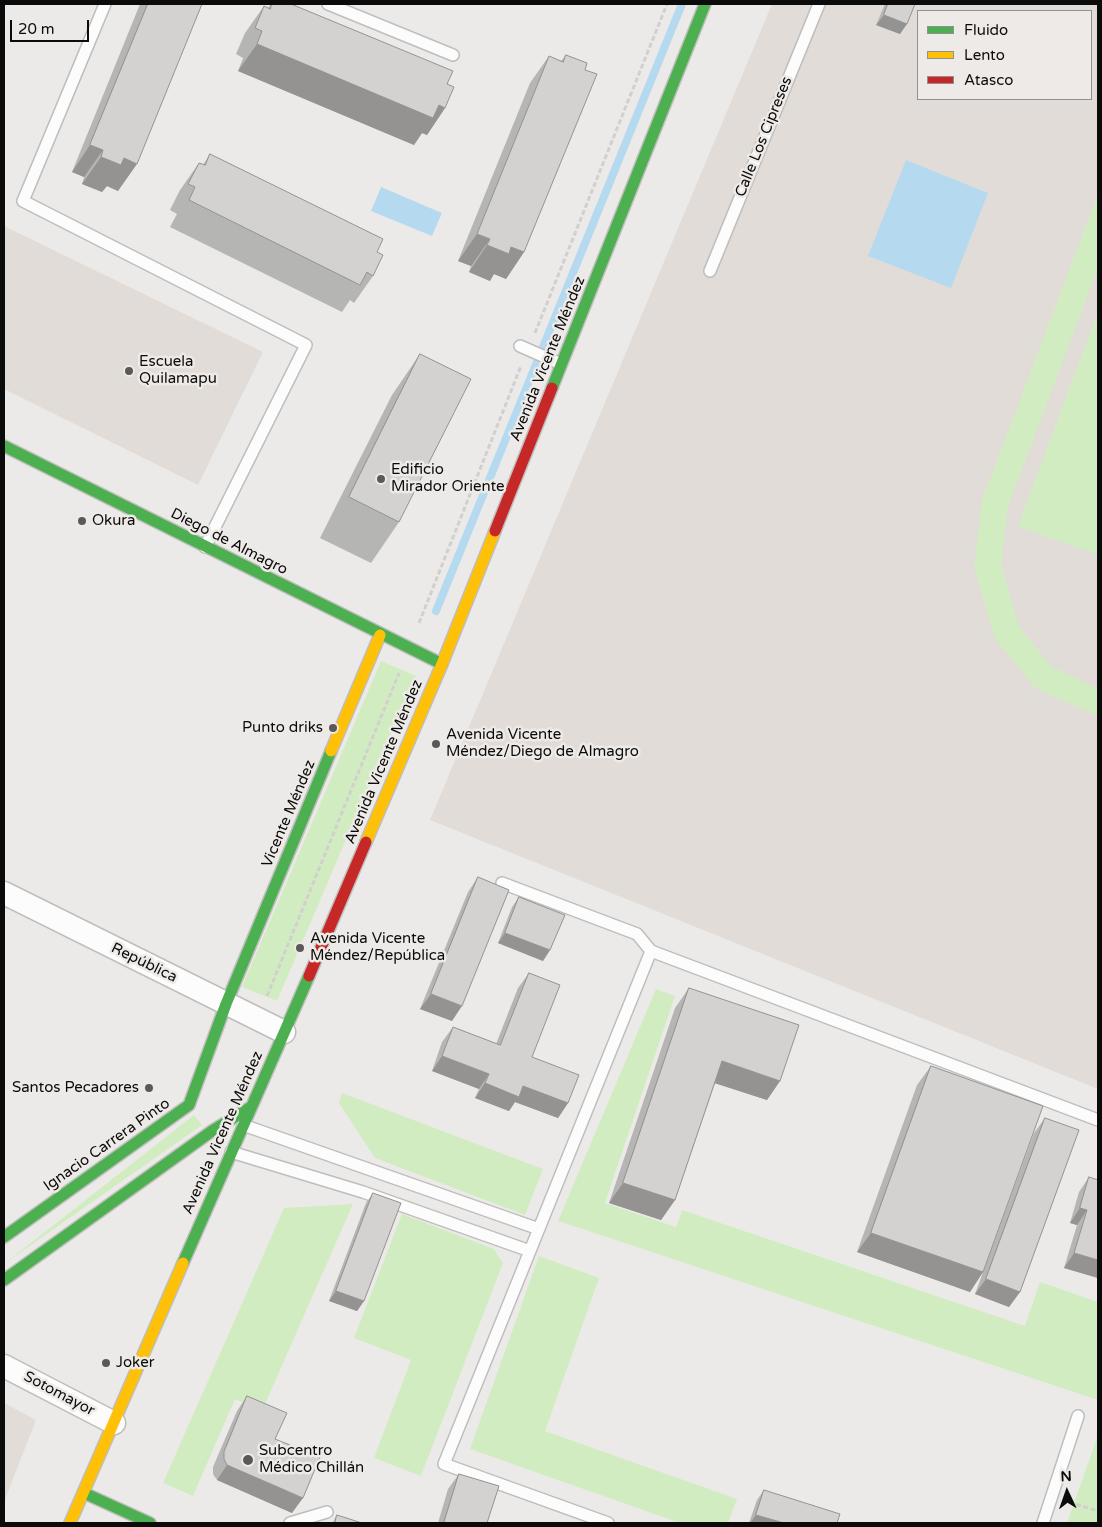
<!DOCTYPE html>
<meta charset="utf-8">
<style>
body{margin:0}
#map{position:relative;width:1102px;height:1527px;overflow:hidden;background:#eceae8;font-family:"Varela Round",sans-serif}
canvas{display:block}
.frame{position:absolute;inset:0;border:5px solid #0c0b0b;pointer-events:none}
.legend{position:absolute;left:917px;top:10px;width:175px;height:90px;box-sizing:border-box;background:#edeae7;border:1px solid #93918f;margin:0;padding:6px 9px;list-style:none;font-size:15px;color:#0c0b0b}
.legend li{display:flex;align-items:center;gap:10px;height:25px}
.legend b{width:25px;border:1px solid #93918f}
.north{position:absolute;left:1042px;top:1467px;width:50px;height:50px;-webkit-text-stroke:4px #edeae7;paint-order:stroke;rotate:357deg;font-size:14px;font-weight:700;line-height:20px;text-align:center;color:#0c0b0b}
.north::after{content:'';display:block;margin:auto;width:18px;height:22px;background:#0c0b0b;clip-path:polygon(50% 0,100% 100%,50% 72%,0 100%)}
.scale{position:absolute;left:10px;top:20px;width:79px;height:22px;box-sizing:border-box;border:2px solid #0c0b0b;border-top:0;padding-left:6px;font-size:15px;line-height:18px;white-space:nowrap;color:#0c0b0b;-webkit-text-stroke:4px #edeae7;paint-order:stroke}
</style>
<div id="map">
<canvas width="1102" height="1527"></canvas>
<div class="frame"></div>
<ul class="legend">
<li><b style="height:6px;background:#4caf50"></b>Fluido</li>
<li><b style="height:6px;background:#ffc107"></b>Lento</li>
<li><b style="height:6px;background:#c62828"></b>Atasco</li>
</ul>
<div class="north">N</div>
<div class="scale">20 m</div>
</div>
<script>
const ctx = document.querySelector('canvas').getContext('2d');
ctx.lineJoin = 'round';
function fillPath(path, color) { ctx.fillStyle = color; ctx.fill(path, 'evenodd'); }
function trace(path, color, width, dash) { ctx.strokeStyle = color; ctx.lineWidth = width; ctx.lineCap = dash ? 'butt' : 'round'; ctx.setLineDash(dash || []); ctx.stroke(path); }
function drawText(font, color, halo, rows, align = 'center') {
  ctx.font = font + ' "Varela Round",sans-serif'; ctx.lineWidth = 5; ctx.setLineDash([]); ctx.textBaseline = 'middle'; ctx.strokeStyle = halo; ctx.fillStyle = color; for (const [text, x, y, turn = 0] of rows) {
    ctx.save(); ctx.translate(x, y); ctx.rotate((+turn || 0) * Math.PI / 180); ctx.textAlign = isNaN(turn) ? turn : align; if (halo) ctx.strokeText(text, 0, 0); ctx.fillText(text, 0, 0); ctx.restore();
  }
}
fillPath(new Path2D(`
 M772 4H1098V1089L430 820ZM918 11H1091V99H918Z
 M4 226 263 352 198 485 4 389Z
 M4 1403 36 1420 4 1502Z`), '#e1dcd7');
fillPath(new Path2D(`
 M1098 194V268L1008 506 1001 564 1018 625 1052 667 1098 689V716L1035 688 994 637 974 566 982 500Z
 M1098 311V555L1018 526Z
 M381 661 416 676 277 1001 242 987Z
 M656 989 675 996 605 1203 676 1227 682 1210 1025 1326 1040 1282 1098 1302V1400L558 1221Z
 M342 1093 543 1169 525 1215 375 1158 339 1103Z
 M194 1115 202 1125 4 1264Z
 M353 1204 262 1411 235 1399 193 1496 163 1483 284 1208Z
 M402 1214 494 1249 503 1263 421 1476 374 1458 411 1360 354 1338Z
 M539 1256 599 1278 545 1431 737 1499 728 1523H680L470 1449Z
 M1098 1435V1523H1067Z`), '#d2ecc1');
fillPath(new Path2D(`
 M906 160 988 193 951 288 868 256Z
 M381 187 442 213 432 236 371 211Z`), '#b5daf0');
trace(new Path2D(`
 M436 611 682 4`), '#b5daf0', 8);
const lane = new Path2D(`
 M105 4 23 201 306 345 205 547
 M328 4 453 55
 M710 271 819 4
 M520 346 561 364
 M502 883 637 934 651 951 1098 1120
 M243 1125 539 1229
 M231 1152 363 1192 530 1251
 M290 1523 327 1512
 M608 1523 444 1464 651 951
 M1043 1523 1078 1416`);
const street = new Path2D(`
 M4 893 284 1032
 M4 1366 114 1423`);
const fast = new Path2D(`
 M552 388 705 4
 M4 446 442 664
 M4 1237 189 1105 226 1004 331 751
 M183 1263 309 976
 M4 1280 212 1131 251 1107
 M84 1493 150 1523`);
const slow = new Path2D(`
 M331 751 380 635
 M366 842 442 664 495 531
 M70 1523 183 1263`);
const jam = new Path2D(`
 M495 531 552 388
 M309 976 366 842`);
trace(lane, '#bfbebd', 14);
trace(street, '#bfbebd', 25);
trace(fast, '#bfbebd', 14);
trace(slow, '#bfbebd', 14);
trace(jam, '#bfbebd', 14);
trace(new Path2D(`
 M535 333 667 4
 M419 623 521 366
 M267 996 399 673
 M1069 1502 1098 1511`), '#d1d0cf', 3, [5, 2.5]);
trace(lane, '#fcfcfc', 11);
trace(street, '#fcfcfc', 22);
trace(fast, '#4caf50', 11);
trace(slow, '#ffc107', 11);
trace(jam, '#c62828', 11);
fillPath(new Path2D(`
 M140 4H202L118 191 107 186 102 192 82 184 84 177 72 172Z
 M271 4H291L447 84 445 108 427 135 422 133 414 145 238 71 243 58 236 54 245 33 264 6 268 8Z
 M885 4H915L900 34 876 25Z
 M566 55 524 252 506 279 494 274 490 281 469 272 471 266 458 261 530 83 549 56 561 61Z
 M210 154 377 252 373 276 354 303 350 300 342 312 170 227 177 214 170 210 180 190 199 163 203 165Z
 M420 354 399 522 371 563 320 538 392 395Z
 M478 877 452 1021 420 1009 468 892Z
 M519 897 550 950 543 961 498 943 512 907Z
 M529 973 532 1057 568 1103 558 1118 515 1102 509 1111 475 1098 479 1089 432 1071 442 1042 453 1027 496 1044 518 988Z
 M689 988 780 1081 767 1100 715 1083 675 1200 661 1220 609 1203 675 1008Z
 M931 1066 983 1272 970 1292 857 1252 917 1085Z
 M1045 1118 1020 1292 1009 1307 975 1294 1034 1133Z
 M1089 1177 1098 1180V1278L1064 1268 1077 1225 1070 1223 1079 1192Z
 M373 1193 364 1301 357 1311 329 1301 366 1203Z
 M247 1396 275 1439 292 1513 217 1480 213 1474V1467L237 1411Z
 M459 1474 487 1523H438L448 1489Z
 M764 1490 837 1523H749L757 1500Z
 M337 1515 362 1523H333L334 1520Z`), '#b5b5b4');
fillPath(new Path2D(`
 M884 15 907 24 900 34 876 25Z
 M257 44 439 105 445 108 427 135 422 133 414 145 238 71Z
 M90 145 103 150 84 177 72 172Z
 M101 157 124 158 137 164 118 191 107 186 102 192 82 184Z
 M477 234 490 239 471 266 458 261Z
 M487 245 511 247 524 252 506 279 494 274 490 281 469 272Z
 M505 933 550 950 543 961 498 943Z
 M431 994 462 1006 452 1021 420 1009Z
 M442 1056 489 1074 479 1089 432 1071Z
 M722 1061 780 1081 767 1100 708 1081Z
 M485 1083 523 1086 568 1103 558 1118 515 1102 509 1111 475 1098Z
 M623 1183 675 1200 661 1220 609 1203Z
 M1080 1208 1087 1210 1077 1225 1070 1223Z
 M871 1233 983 1272 970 1292 857 1252Z
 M1074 1253 1098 1260V1278L1064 1268Z
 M986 1279 1020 1292 1009 1307 975 1294Z
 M336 1291 364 1301 357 1311 329 1301Z
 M227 1465 303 1498 292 1513 217 1480Z
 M756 1515 784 1523H750Z`), '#949392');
const building = new Path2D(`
 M148 4H202L137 164 124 158 121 165 101 157 103 150 90 145Z
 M272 4H291L453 71 447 84 454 87 445 108 439 105 433 118 257 44 262 31 255 28 264 6 270 9Z
 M888 4H915L907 24 884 15Z
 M566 55 587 63 585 70 597 74 524 252 511 247 509 254 487 245 490 239 477 234 549 56 563 62Z
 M210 154 383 239 377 252 383 255 373 276 367 272 360 285 189 200 195 187 188 184 199 163 205 165Z
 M420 354 471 379 399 522 349 497Z
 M478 877 509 890 462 1006 431 994Z
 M519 897 565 915 550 950 505 933Z
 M529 973 560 985 532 1057 579 1075 568 1103 523 1086 519 1097 485 1083 489 1074 442 1056 453 1027 500 1045Z
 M689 988 799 1025 780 1081 722 1061 675 1200 623 1183Z
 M931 1066 1043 1106 983 1272 871 1233Z
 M1045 1118 1079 1130 1020 1292 986 1279Z
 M1089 1177 1098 1180V1260L1074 1253 1087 1210 1080 1208Z
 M373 1193 401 1203 364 1301 336 1291Z
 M247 1396 287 1413 275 1439 320 1457 303 1498 227 1465 224 1459V1452Z
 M459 1474 499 1486 487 1523H444Z
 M764 1490 840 1514 837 1523H784L756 1515Z
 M337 1515 362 1523H335Z`);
fillPath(building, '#d3d2d1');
trace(building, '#949392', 1);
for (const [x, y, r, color] of [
 [129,371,5,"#5a5958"],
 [381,479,5,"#5a5958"],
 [82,521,5,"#5a5958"],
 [333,728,5,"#5a5958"],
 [436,744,5,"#5a5958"],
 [300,948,5,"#5a5958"],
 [149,1088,5,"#5a5958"],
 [106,1363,5,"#5a5958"],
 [248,1460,6,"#5a5958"]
]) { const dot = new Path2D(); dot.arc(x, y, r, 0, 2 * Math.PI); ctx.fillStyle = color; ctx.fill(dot); trace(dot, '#edeae7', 2); }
drawText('15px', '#0c0b0b', '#edeae7', [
 ["Calle Los Cipreses",764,137,-68],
 ["Avenida Vicente Méndez",548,359,-68],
 ["Diego de Almagro",229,542,27],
 ["Avenida Vicente Méndez",384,762,-67],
 ["Vicente Méndez",289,814,-67],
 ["República",144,963,26],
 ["Avenida Vicente Méndez",223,1133,-66],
 ["Ignacio Carrera Pinto",107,1145,-35],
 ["Sotomayor",59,1394,28]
]);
drawText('15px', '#0c0b0b', '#edeae7', [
 ["Escuela",139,362],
 ["Quilamapu",139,379],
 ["Edificio",391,470],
 ["Mirador Oriente",391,487],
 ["Okura",92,521],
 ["Punto driks",323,728,"right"],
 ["Avenida Vicente",446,735],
 ["Méndez/Diego de Almagro",446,752],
 ["Avenida Vicente",310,939],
 ["Méndez/República",310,956],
 ["Santos Pecadores",139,1088,"right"],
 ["Joker",116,1363],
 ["Subcentro",259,1451],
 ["Médico Chillán",259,1468]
], 'left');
</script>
